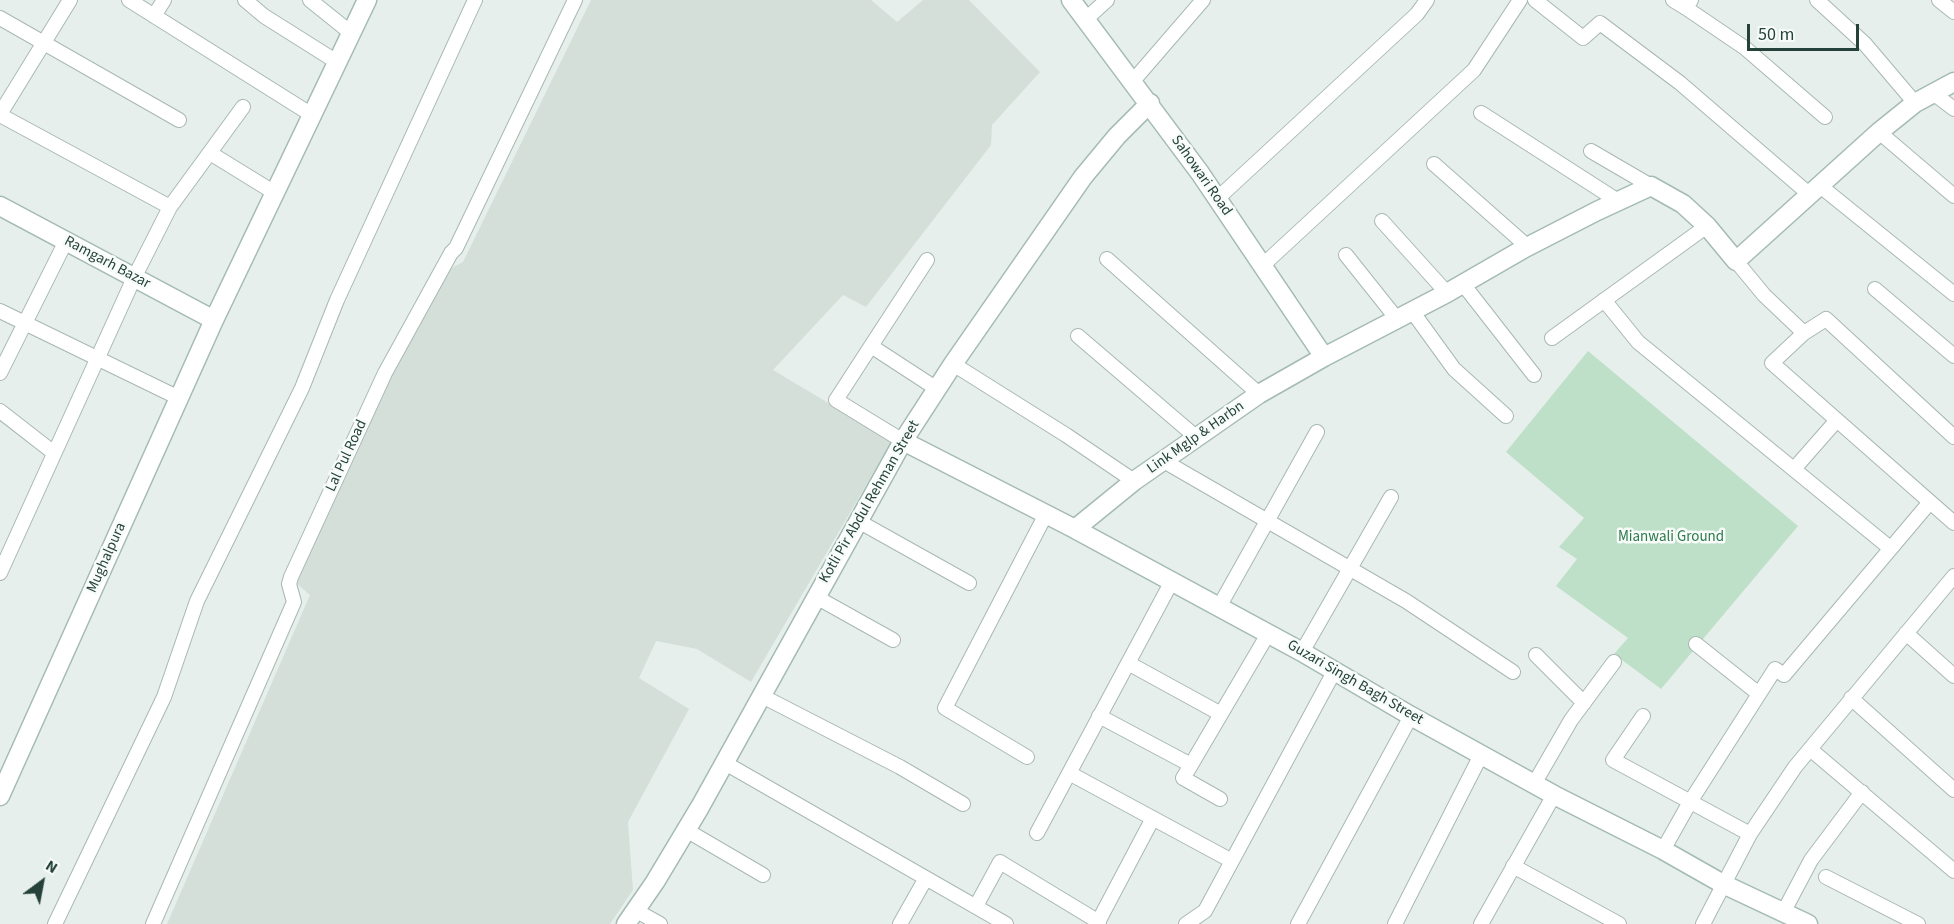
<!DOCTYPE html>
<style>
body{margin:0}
#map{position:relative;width:1954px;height:924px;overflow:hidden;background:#e6efeb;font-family:"Source Sans 3",sans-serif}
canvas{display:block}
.north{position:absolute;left:12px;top:852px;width:60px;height:60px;-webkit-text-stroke:4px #f7fbf9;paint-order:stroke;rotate:32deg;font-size:16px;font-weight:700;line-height:24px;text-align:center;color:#24423a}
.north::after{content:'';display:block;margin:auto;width:21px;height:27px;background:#24423a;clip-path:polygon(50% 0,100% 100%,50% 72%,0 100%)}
.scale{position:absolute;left:1747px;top:24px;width:112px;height:27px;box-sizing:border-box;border:3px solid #24423a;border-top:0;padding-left:8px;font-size:18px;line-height:21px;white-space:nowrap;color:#24423a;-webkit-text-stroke:4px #f7fbf9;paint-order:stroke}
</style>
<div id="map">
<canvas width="1954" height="924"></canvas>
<div class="north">N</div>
<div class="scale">50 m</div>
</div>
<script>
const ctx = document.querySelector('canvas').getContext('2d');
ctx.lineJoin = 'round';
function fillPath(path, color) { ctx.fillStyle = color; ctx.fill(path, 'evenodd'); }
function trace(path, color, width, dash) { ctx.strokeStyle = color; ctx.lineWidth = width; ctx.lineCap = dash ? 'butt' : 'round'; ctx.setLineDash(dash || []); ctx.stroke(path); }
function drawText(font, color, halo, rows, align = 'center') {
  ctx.font = font + ' "Source Sans 3",sans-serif'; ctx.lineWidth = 5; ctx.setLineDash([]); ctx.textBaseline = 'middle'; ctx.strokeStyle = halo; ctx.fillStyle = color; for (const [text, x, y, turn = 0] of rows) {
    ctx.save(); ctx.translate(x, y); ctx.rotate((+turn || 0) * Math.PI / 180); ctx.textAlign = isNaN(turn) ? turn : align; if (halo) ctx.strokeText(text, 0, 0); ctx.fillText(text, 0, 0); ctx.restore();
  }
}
fillPath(new Path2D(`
 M591 0H871L897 22 923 0H969L1040 72 992 125 991 145 866 307 843 295 773 370 892 441 751 682 697 649 656 641 639 678 689 709 628 822 633 890 610 924H167L310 595 295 582 367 425 444 272 463 262Z`), '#d4dfda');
fillPath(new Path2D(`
 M1588 351 1798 526 1661 689 1614 654 1628 638 1556 586 1577 559 1559 547 1584 518 1506 452Z`), '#bfe0c8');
const street = new Path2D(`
 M129 0 312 115
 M245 0 264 16 337 62
 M310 0 351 33
 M1535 0 1583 38 1600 23 1680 83 1809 194
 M1673 0 1686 8 1691 0
 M1817 0 1865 44 1915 103
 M1939 0 1954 12
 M1686 8 1745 48 1825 117
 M154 16 164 0
 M0 18 179 120
 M1086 19 1107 0
 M1133 81 1203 0
 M1933 93 1954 109
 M1481 113 1618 201
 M0 114 70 0
 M0 115 170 207 134 278 0 573
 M1879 132 1954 196
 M1591 151 1651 186
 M210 153 275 193
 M1434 164 1528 247
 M1819 185 1954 294
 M1217 199 1417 14 1427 0
 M170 207 243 107
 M1382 221 1447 293
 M1346 255 1397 319
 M1107 259 1259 394
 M1736 261 1764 295 1804 333
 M1262 266 1474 70 1520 0
 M1463 284 1534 375
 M1875 289 1954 356
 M1604 300 1638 342 1890 548
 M0 311 179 398
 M1412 311 1454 369 1506 416
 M1078 336 1196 437
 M1552 338 1707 226
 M871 346 927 260
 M953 364 1066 435 1134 481
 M0 373 66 241
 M0 411 54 453
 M1954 437 1826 319 1804 333 1772 363 1954 523
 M903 441 836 400 871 346 937 389
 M1162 460 1406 601 1513 672
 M1794 469 1837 420
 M858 521 969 583
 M816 597 893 640
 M1219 607 1317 432
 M1906 633 1954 676
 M1696 644 1759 694
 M1302 652 1391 497
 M1536 655 1584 703
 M1128 663 1221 714
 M762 696 900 767 963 804
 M1851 698 1954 790
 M1099 716 1191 765 1183 778 1220 799
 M1643 716 1613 760 1750 834
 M1810 749 1954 871
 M1027 757 945 708 1046 514
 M725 763 1006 924
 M1191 765 1268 634
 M1069 773 1232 861
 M1534 784 1571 720 1614 662
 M686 830 763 875
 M1037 833 1172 581
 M1663 850 1690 802 1775 669 1784 675 1930 502
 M1513 866 1619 924
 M1826 877 1918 924
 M976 906 1000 862 1099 922
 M635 910 660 924
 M1784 911 1811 860 1862 792
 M55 924 164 697 197 601 302 388 337 300 475 0
 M153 924 294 602 289 584 291 577 385 373 451 253 456 248 575 0
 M900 924 926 878
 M1097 924 1153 818
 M1186 924 1205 911 1335 670
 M1298 924 1411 716
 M1395 924 1481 755
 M1481 924 1554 795
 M1703 924 1750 834 1795 767 1954 576`);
const secondary = new Path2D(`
 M1071 0 1200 173 1324 357
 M0 206 214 320
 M903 441 1075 529 1302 652 1411 716 1554 795 1663 850 1723 884 1808 924
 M1075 529 1134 481 1259 394 1324 357 1447 293 1525 248 1597 211 1651 186 1683 204 1707 226 1736 261 1879 132 1915 103 1954 82
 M0 796 214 320 367 0
 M626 924 655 882 700 807 903 441 953 364 1083 177 1117 136 1150 103`);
trace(street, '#a8b8b2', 16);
trace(secondary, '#a4bbb3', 21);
trace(street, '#fff', 14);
trace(secondary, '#fff', 18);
drawText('15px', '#24423a', '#f7fbf9', [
 ["Sahowari Road",1201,176,55],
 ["Ramgarh Bazar",107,263,28],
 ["Link Mglp & Harbn",1196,438,-35],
 ["Lal Pul Road",347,456,-65],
 ["Kotli Pir Abdul Rehman Street",870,502,-60],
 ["Mughalpura",107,558,-66],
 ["Guzari Singh Bagh Street",1355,683,30]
]);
drawText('15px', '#2d7a4b', '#f7fbf9', [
 ["Mianwali Ground",1671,538]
]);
</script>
